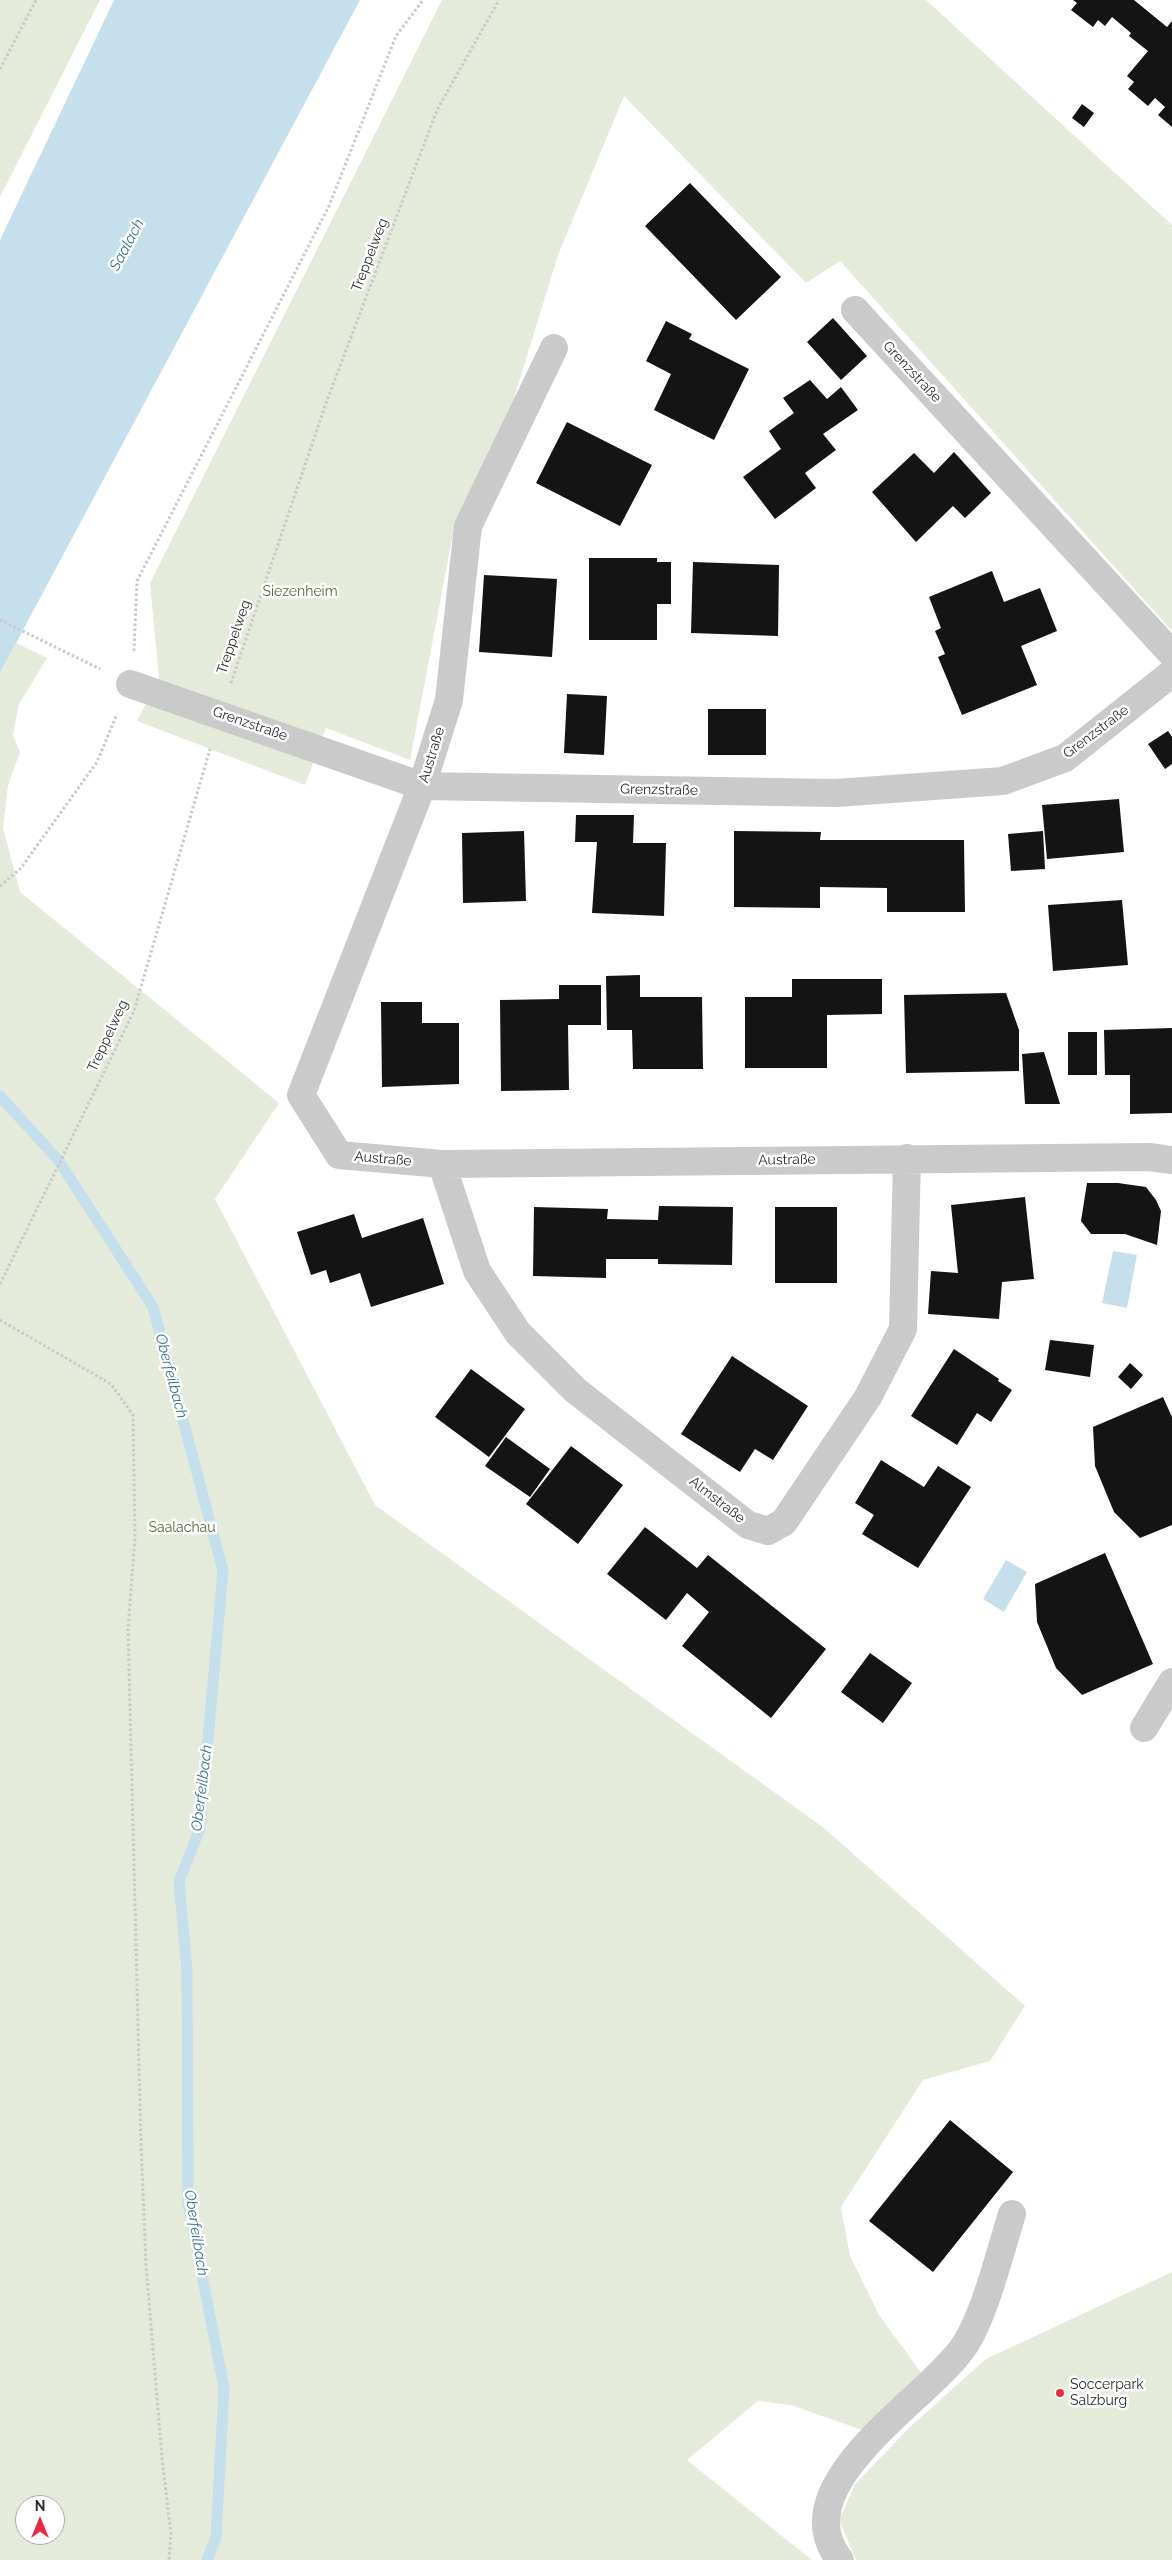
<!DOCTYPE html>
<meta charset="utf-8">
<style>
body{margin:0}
#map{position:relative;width:1172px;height:2560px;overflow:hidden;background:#fff;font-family:Raleway,sans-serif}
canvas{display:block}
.north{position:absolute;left:15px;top:2495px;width:50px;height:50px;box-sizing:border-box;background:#fff;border:1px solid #ababab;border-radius:50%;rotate:0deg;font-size:14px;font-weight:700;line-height:20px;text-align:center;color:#2d2d2d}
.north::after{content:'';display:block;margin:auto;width:18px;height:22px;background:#e82b43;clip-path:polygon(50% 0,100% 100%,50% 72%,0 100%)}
</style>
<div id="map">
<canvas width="1172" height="2560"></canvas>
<div class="north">N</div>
</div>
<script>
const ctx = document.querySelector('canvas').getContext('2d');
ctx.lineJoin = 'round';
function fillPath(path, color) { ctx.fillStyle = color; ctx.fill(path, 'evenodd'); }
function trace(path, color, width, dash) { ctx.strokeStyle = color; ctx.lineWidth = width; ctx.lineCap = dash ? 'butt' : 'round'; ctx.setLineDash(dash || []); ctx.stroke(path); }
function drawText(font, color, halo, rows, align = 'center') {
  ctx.font = font + ' Raleway,sans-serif'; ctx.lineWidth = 5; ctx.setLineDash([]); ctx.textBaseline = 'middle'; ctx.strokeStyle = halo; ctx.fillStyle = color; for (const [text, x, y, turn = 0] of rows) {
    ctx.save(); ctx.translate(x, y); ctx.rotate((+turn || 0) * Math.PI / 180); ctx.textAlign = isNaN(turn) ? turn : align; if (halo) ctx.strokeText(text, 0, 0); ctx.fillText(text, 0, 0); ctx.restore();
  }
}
fillPath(new Path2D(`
 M0 0H100L0 197Z
 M442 0H926L1172 225V631L840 261 806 283 624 96 558 255 508 418 456 518 410 760 326 728 305 785 137 721 159 678 150 583Z
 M16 643 47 658 19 704 13 735 20 752 8 785 3 828 20 892 279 1103 215 1199 375 1505 824 1828 1025 2006 990 2061 923 2080 841 2207 850 2256 879 2315 923 2375 865 2431 791 2405 758 2401 687 2460 812 2560H0V673ZM25 2505H55V2535H25Z
 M1172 2272V2560H856L839 2520 855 2484 911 2426 986 2359Z`), '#e4ebda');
fillPath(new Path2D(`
 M114 0H360L0 673V240Z
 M1113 1251 1137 1255 1127 1308 1102 1303Z
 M1006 1560 1027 1572 1004 1612 983 1599Z`), '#c6dfec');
trace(new Path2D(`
 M0 1096 59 1161 153 1307 223 1571 200 1828 179 1882 187 1970 188 2203 224 2388 216 2538 207 2560`), '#c6dfec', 11);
fillPath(new Path2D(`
 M1073 0H1134L1167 27 1172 21V127L1158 115 1165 107 1155 98 1148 106 1128 89 1134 82 1127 76 1148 51 1129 36 1131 33 1112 17 1105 26 1098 20 1093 27 1071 10 1077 3Z
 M1082 104 1094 113 1084 127 1072 118Z
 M690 183 781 277 736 320 645 226Z
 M833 318 867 356 841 380 807 342Z
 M666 321 692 334 689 339 749 369 714 440 654 410 671 374 646 361Z
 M810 380 827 399 841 387 858 410 823 434 836 450 805 473 816 488 775 519 743 477 781 449 769 431 794 413 783 398Z
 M567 422 652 465 620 526 536 483Z
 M954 452 991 493 965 518 953 506 916 542 872 492 914 453 934 473Z
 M589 558H657V562H671V604H657V640H589Z
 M693 562 779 565 778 636 691 633Z
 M992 571 1004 602 1040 588 1057 631 1021 646 1037 685 962 715 938 657 945 654 935 631 941 628 929 597Z
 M484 575 557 579 552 657 479 652Z
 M567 694 607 696 604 755 564 753Z
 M708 709H766V755H708Z
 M1168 731 1172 737V764L1165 769 1148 744Z
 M1119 799 1124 852 1047 859 1042 805Z
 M576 815H634L633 843H666L664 916 592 913 597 842H575Z
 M524 831 526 901 463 903 462 833Z
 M734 831 821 832 820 840H964L965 912H887V888L820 887V908L734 907Z
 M1043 831 1045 869 1011 871 1008 834Z
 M1122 900 1128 965 1053 971 1048 905Z
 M640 975V997H702L703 1069H633L632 1030H607L606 976Z
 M792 979H882V1014L827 1015V1068H745V997H792Z
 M559 985H601V1025H568L569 1090 501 1091 500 1000 559 999Z
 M1006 993 1019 1030V1071L906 1073 904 995Z
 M381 1002H422V1023H459V1084L382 1087Z
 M1172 1028V1113L1130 1114V1075H1105L1104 1030Z
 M1068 1032H1097V1075H1068Z
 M1044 1052 1060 1104H1025L1022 1054Z
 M1087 1183H1118L1146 1187 1156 1200 1161 1211 1157 1245 1125 1234H1091L1081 1221Z
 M1025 1197 1034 1279 1002 1282 999 1319 928 1314 931 1271 958 1273 951 1205Z
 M659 1206 733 1207 732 1265 658 1264V1259H606V1278L533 1276 534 1207 608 1209 607 1219 658 1220Z
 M775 1207H837V1283H775Z
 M354 1214 362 1238 423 1218 444 1284 371 1307 360 1273 330 1283 326 1270 311 1275 297 1232Z
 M1050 1340 1094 1345 1090 1377 1045 1370Z
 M954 1349 999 1379 998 1381 1012 1390 991 1422 977 1413 957 1445 911 1416Z
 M732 1356 808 1406 773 1460 755 1449 740 1472 681 1434Z
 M1130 1363 1143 1375 1131 1389 1118 1377Z
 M471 1369 525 1409 489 1457 435 1417Z
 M1163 1397 1172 1417V1525L1140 1538 1114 1512 1095 1466 1093 1427Z
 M506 1437 550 1469 530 1497 485 1466Z
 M571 1446 623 1485 578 1544 526 1504Z
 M881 1460 924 1487 938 1466 971 1487 918 1568 862 1534 874 1515 855 1503Z
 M645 1527 697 1568 708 1555 826 1649 771 1718 682 1646 709 1612 687 1593 666 1620 607 1574Z
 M1105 1553 1153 1664 1082 1695 1056 1668 1037 1622 1035 1584Z
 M870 1653 912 1683 883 1723 841 1692Z
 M950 2120 1013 2172 933 2272 869 2221Z`), '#141414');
trace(new Path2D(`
 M0 69 36 0
 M0 620 100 669
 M134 651 137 581 329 206 396 36 423 0
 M231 683 326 403 437 110 499 0
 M0 886 21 868 97 762 117 714
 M0 1284 134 1011 210 749
 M0 1320 111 1384 133 1415 135 1538 128 1629 141 2144 146 2265 162 2458 171 2534 169 2560`), '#cacaca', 3, [2.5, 2.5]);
trace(new Path2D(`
 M855 310 1172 654
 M554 348 468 526 449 700 422 786 301 1095 339 1155 442 1164 1149 1157 1172 1160
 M130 684 422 786 836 793 1003 781 1065 758 1172 673
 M442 1164 477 1271 518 1333 575 1390 748 1525 768 1531 784 1522 868 1397 903 1329 907 1158
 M1144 1728 1172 1682
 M840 2560C781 2486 925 2401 962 2349 984 2319 1000 2252 1012 2214`), '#cacaca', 28);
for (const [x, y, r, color] of [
 [1060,2393,5,"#e82b43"]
]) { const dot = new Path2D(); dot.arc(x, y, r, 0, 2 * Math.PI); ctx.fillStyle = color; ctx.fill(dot); trace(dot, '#fff', 2); }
drawText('14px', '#2d2d2d', '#fff', [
 ["Treppelweg",370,255,-69],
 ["Grenzstraße",912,372,47],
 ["Treppelweg",234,637,-71],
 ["Grenzstraße",250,724,19],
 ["Grenzstraße",1096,732,-37],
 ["Austraße",432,755,-73],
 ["Grenzstraße",659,790,1],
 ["Treppelweg",108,1036,-65],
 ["Austraße",383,1159,5],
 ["Austraße",787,1160,-1],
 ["Almstraße",717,1500,38]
]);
drawText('14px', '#536a3a', '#fff', [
 ["Siezenheim",300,592],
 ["Saalachau",182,1528]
]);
drawText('14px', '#2d2d2d', '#fff', [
 ["Soccerpark",1070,2385],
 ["Salzburg",1070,2401]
], 'left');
drawText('italic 15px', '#3a7491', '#fff', [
 ["Saalach",127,245,-62],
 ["Oberfeilbach",171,1376,75],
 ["Oberfeilbach",202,1788,-83],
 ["Oberfeilbach",196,2233,81]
]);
</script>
